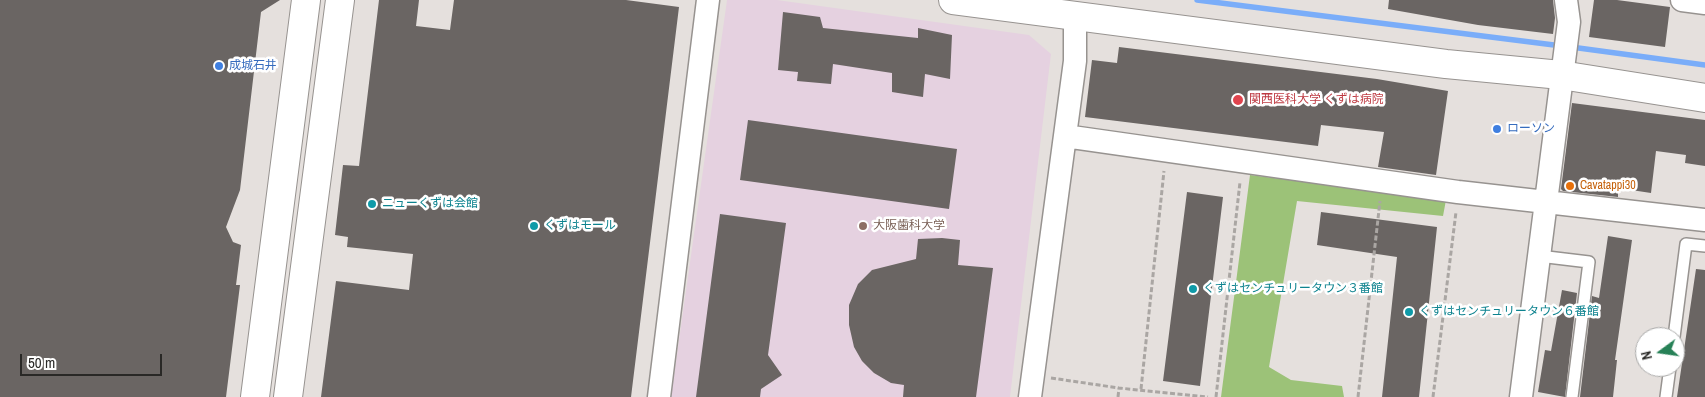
<!DOCTYPE html>
<meta charset="utf-8">
<style>
body{margin:0}
#map{position:relative;width:1705px;height:397px;overflow:hidden;background:#e5e0dd;font-family:"Archivo Narrow",sans-serif}
canvas{display:block}
.north{position:absolute;left:1635px;top:327px;width:50px;height:50px;box-sizing:border-box;background:#fff;border:1px solid #a9a9a8;border-radius:50%;rotate:256deg;font-size:14px;font-weight:700;line-height:20px;text-align:center;color:#292826}
.north::after{content:'';display:block;margin:auto;width:18px;height:22px;background:#278157;clip-path:polygon(50% 0,100% 100%,50% 72%,0 100%)}
.scale{position:absolute;left:20px;top:354px;width:142px;height:22px;box-sizing:border-box;border:2px solid #292826;border-top:0;padding-left:6px;font-size:15px;line-height:18px;white-space:nowrap;color:#292826;-webkit-text-stroke:4px #fff;paint-order:stroke}
</style>
<div id="map">
<canvas width="1705" height="397"></canvas>
<div class="north">N</div>
<div class="scale">50 m</div>
</div>
<script>
const ctx = document.querySelector('canvas').getContext('2d');
ctx.lineJoin = 'round';
function fillPath(path, color) { ctx.fillStyle = color; ctx.fill(path, 'evenodd'); }
function trace(path, color, width, dash) { ctx.strokeStyle = color; ctx.lineWidth = width; ctx.lineCap = dash ? 'butt' : 'round'; ctx.setLineDash(dash || []); ctx.stroke(path); }
function drawText(font, color, halo, rows, align = 'center') {
  ctx.font = font + ' "Archivo Narrow","Noto Sans JP",sans-serif'; ctx.lineWidth = 5; ctx.setLineDash([]); ctx.textBaseline = 'middle'; ctx.strokeStyle = halo; ctx.fillStyle = color; for (const [text, x, y, turn = 0] of rows) {
    ctx.save(); ctx.translate(x, y); ctx.rotate((+turn || 0) * Math.PI / 180); ctx.textAlign = isNaN(turn) ? turn : align; if (halo) ctx.strokeText(text, 0, 0); ctx.fillText(text, 0, 0); ctx.restore();
  }
}
fillPath(new Path2D(`
 M727 0H777L1029 35 1051 54 1010 397H671Z`), '#e5d1e0');
fillPath(new Path2D(`
 M1250 175 1446 200 1443 216 1297 201 1269 367 1291 380 1342 386 1344 397H1221Z`), '#9cc278');
trace(new Path2D(`
 M1197 0 1562 46
 M1571 47 1705 65`), '#7aadf9', 5.5);
fillPath(new Path2D(`
 M0 0H280L261 12 240 190 226 227 233 242 241 245 236 285H240L226 397H0Z
 M379 0H419L416 26 450 30 454 0H626L679 7 631 397H321L336 281 409 290 413 254 347 247 348 237 335 235 343 165 359 166Z
 M1389 0H1553L1555 18 1553 34 1478 25 1388 9Z
 M1594 0H1617L1670 7 1665 47 1589 37Z
 M783 12 820 17 823 28 918 38V28L952 35 950 79 925 74 923 97 892 92V73L833 64 831 84 797 81 798 72 778 70Z
 M1119 47 1377 79 1448 91 1436 175 1378 167 1384 132 1321 125 1318 146 1085 117 1092 60 1117 63Z
 M1572 103 1705 120V166L1685 163 1686 155 1656 151 1651 193 1618 188V197L1563 191 1561 189Z
 M748 120 957 149 949 209 740 180Z
 M1187 192 1223 197 1200 386 1163 381Z
 M1321 212 1437 227 1419 397H1382L1397 257 1317 245Z
 M720 214 786 223 768 355 782 375 761 389 760 397H696Z
 M1608 236 1632 240 1615 360H1617L1613 397H1580L1592 296 1599 298Z
 M942 238 960 240 958 265 993 268 976 397H903L904 385 891 383 874 373 862 361 854 347 849 325V305L858 284 872 270 916 259 918 239Z
 M1696 269 1705 270V397H1677Z
 M1562 290 1577 293 1565 397 1538 392 1545 350 1551 351Z`), '#6a6563');
const lane = new Path2D(`
 M1539 256 1589 262 1572 397
 M1674 337 1686 244 1705 246
 M1666 397 1670 367`);
const street = new Path2D(`
 M1682 0 1705 3
 M1065 136 1458 192 1705 220
 M659 397 708 0
 M1030 397 1075 61V16
 M1521 397 1569 22 1566 0`);
const secondary = new Path2D(`
 M953 0 1446 64 1561 75 1705 98
 M255 397 306 0
 M288 397 340 0`);
trace(lane, '#979390', 14);
trace(street, '#979390', 25);
trace(secondary, '#979390', 30);
trace(new Path2D(`
 M1051 378 1119 388 1208 397
 M1141 389 1164 171
 M1118 397 1119 388
 M1216 397 1240 182
 M1358 397 1380 201
 M1433 397 1456 212`), '#aaa6a3', 3, [5, 2.5]);
trace(lane, '#fff', 11);
trace(street, '#fff', 22);
trace(secondary, '#fff', 28);
for (const [x, y, r, color] of [
 [219,66,5,"#3f7fe0"],
 [1238,100,6,"#e0444e"],
 [1497,129,5,"#3f7fe0"],
 [1570,186,5,"#e8710a"],
 [372,204,5,"#0f9aa8"],
 [534,226,5,"#0f9aa8"],
 [863,226,5,"#8d6e63"],
 [1193,289,5,"#0f9aa8"],
 [1409,312,5,"#0f9aa8"]
]) { const dot = new Path2D(); dot.arc(x, y, r, 0, 2 * Math.PI); ctx.fillStyle = color; ctx.fill(dot); trace(dot, '#fff', 2); }
drawText('12px', '#366cbe', '#fff', [
 ["成城石井",229,66],
 ["ローソン",1507,129]
], 'left');
drawText('12px', '#be3a42', '#fff', [
 ["関西医科大学 くずは病院",1249,100]
], 'left');
drawText('12px', '#c56008', '#fff', [
 ["Cavatappi30",1580,186]
], 'left');
drawText('12px', '#0d838f', '#fff', [
 ["ニューくずは会館",382,204],
 ["くずはモール",544,226],
 ["くずはセンチュリータウン３番館",1203,289],
 ["くずはセンチュリータウン６番館",1419,312]
], 'left');
drawText('12px', '#785e54', '#fff', [
 ["大阪歯科大学",873,226]
], 'left');
</script>
